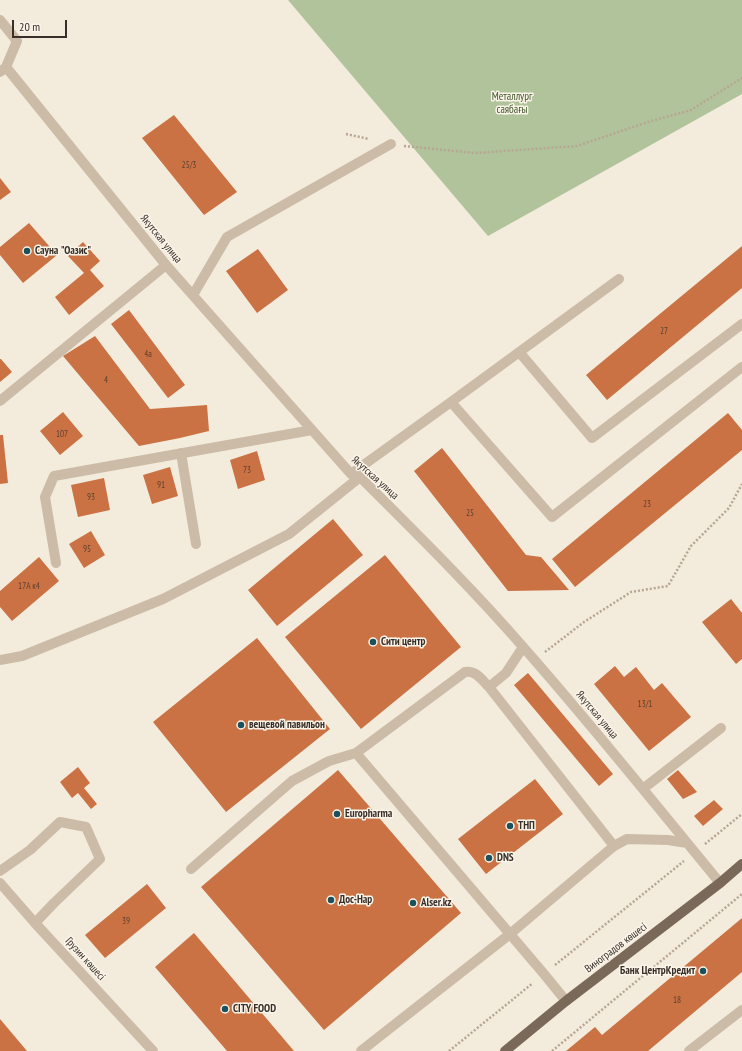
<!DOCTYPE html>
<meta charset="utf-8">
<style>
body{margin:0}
#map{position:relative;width:742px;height:1051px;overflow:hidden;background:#f3ebdc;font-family:"PT Sans Narrow",sans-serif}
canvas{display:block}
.scale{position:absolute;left:12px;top:20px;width:55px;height:18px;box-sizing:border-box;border:2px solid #382f28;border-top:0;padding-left:5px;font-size:12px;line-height:14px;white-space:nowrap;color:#382f28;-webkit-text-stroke:3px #faf4e9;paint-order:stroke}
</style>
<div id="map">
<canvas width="742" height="1051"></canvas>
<div class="scale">20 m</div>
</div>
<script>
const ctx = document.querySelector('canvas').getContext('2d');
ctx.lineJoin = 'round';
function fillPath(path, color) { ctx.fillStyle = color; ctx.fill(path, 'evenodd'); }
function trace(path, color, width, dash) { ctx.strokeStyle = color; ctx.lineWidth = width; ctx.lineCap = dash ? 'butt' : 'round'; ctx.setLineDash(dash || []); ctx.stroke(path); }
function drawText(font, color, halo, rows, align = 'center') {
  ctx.font = font + ' "PT Sans Narrow",sans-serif'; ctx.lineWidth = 3; ctx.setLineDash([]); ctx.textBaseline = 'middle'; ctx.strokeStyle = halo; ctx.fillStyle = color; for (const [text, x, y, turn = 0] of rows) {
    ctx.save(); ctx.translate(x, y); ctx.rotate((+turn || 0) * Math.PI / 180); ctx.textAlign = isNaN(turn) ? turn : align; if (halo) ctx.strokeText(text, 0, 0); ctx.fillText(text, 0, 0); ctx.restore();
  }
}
fillPath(new Path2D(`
 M288 0H742V94L488 236Z`), '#b1c39b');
fillPath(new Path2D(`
 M174 115 237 192 204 215 142 138Z
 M0 178 11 192 0 200Z
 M29 223 57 255 23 283 0 255V247Z
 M83 242 100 261 90 270 104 286 69 315 55 297 84 273 68 256Z
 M742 246V288L607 400 586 375Z
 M258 249 288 290 257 313 226 271Z
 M129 310 185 385 168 398 111 324Z
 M95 336 150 409 207 405 209 431 180 438 139 446 63 356Z
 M0 359H1L12 372 0 382Z
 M63 412 83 436 60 455 40 431Z
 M728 413 742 430V450L575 587 552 559Z
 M0 435H3L8 483 0 484Z
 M442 448 526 555 541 557 569 590 508 591 414 471Z
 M257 451 265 480 238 489 230 460Z
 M170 467 178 496 152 504 143 475Z
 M104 478 110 510 78 517 71 485Z
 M333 519 363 555 277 626 248 590Z
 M91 531 105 555 84 568 69 544Z
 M385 555 461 647 361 729 285 637Z
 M39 557 59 581 12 621 0 607V591Z
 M731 599 742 613V659L736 664 702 622Z
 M257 638 330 729 226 812 153 722Z
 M615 666 624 677 636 667 654 690 662 683 691 717 649 751 594 684Z
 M528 673 613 774 599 786 514 685Z
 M78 767 90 783 84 788 97 804 91 809 78 793 72 798 60 782Z
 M338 770 461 913 324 1030 201 887Z
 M678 770 697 792 683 799 667 779Z
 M535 779 563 814 486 874 458 839Z
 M714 800 723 809 703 826 694 816Z
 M147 884 166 908 105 958 85 935Z
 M742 918V972L648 1051H566L595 1027 602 1035Z
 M194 933 294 1051H227L155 967Z
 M0 1019 27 1051H0Z`), '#ca7243');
trace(new Path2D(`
 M346 134 369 139
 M404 146 475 153 577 146 648 122 691 110 742 78
 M545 652 584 622 631 592 668 586 691 546 729 508 742 484
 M705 844 742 814
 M555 965 684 861
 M449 1051 533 983
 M552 1051 742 894`), '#b7a691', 2.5, [2, 2]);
trace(new Path2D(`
 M0 20 17 41 6 67 0 72
 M6 67 166 265 351 474 360 477C416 533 472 588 524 648 591 724 655 804 720 883
 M193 295 227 237 391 144
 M520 353 592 438 742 324
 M0 401 166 265
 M451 402 619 279
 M181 453 196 544
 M351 474 451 402 552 517 742 367
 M56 563 45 497 54 476 312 430
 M0 660 22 656 163 599 289 534 360 477
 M489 687 506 673 523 647
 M356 753 465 672C476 670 482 680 489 687L614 846
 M644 788 721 728
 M191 869 292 781 329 761 356 753 544 974 566 1001
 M0 871 30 850 60 822 86 827 100 859 54 903 35 923
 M0 883 35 923 153 1051
 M361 1051 510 934 614 846 627 839 668 840 687 843
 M689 1051 742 1010`), '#ccbca7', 10);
trace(new Path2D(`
 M505 1051 566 1001 720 883 742 864`), '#7a6859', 10);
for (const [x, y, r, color] of [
 [27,251,4,"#1c505b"],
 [373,642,4,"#1c505b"],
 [241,725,4,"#1c505b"],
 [337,814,4,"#1c505b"],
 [510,826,4,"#1c505b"],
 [489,858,4,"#1c505b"],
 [331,900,4,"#1c505b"],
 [413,903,4,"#1c505b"],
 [703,971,4,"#1c505b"],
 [225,1009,4,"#1c505b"]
]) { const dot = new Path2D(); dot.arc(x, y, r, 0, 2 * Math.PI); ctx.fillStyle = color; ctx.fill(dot); trace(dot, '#faf4e9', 1.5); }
drawText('9px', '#5c402f', null, [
 ["25/3",189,165],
 ["27",664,331],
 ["4а",148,354],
 ["4",106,380],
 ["107",62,434],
 ["73",247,470],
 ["91",161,485],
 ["93",91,497],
 ["23",647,504],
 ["25",470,513],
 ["95",87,549],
 ["17А к4",29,586],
 ["13/1",645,704],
 ["39",126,921],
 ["18",677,1000]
]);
drawText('11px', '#42572b', '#faf4e9', [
 ["Металлург",512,97],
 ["саябағы",512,110]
]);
drawText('11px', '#382f28', '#faf4e9', [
 ["Якутская улица",161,239,51],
 ["Якутская улица",375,478,42],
 ["Якутская улица",597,715,50],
 ["Виноградов көшесі",616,948,-37],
 ["Грузин көшесі",85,959,48]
]);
drawText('bold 11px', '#382f28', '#faf4e9', [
 ["Сауна \"Оазис\"",35,251],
 ["Сити центр",381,642],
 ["вещевой павильон",249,725],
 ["Europharma",345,814],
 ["ТНП",518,826],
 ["DNS",497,858],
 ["Дос-Нар",339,900],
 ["Alser.kz",421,903],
 ["Банк ЦентрКредит",695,971,"right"],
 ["CITY FOOD",233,1009]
], 'left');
</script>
